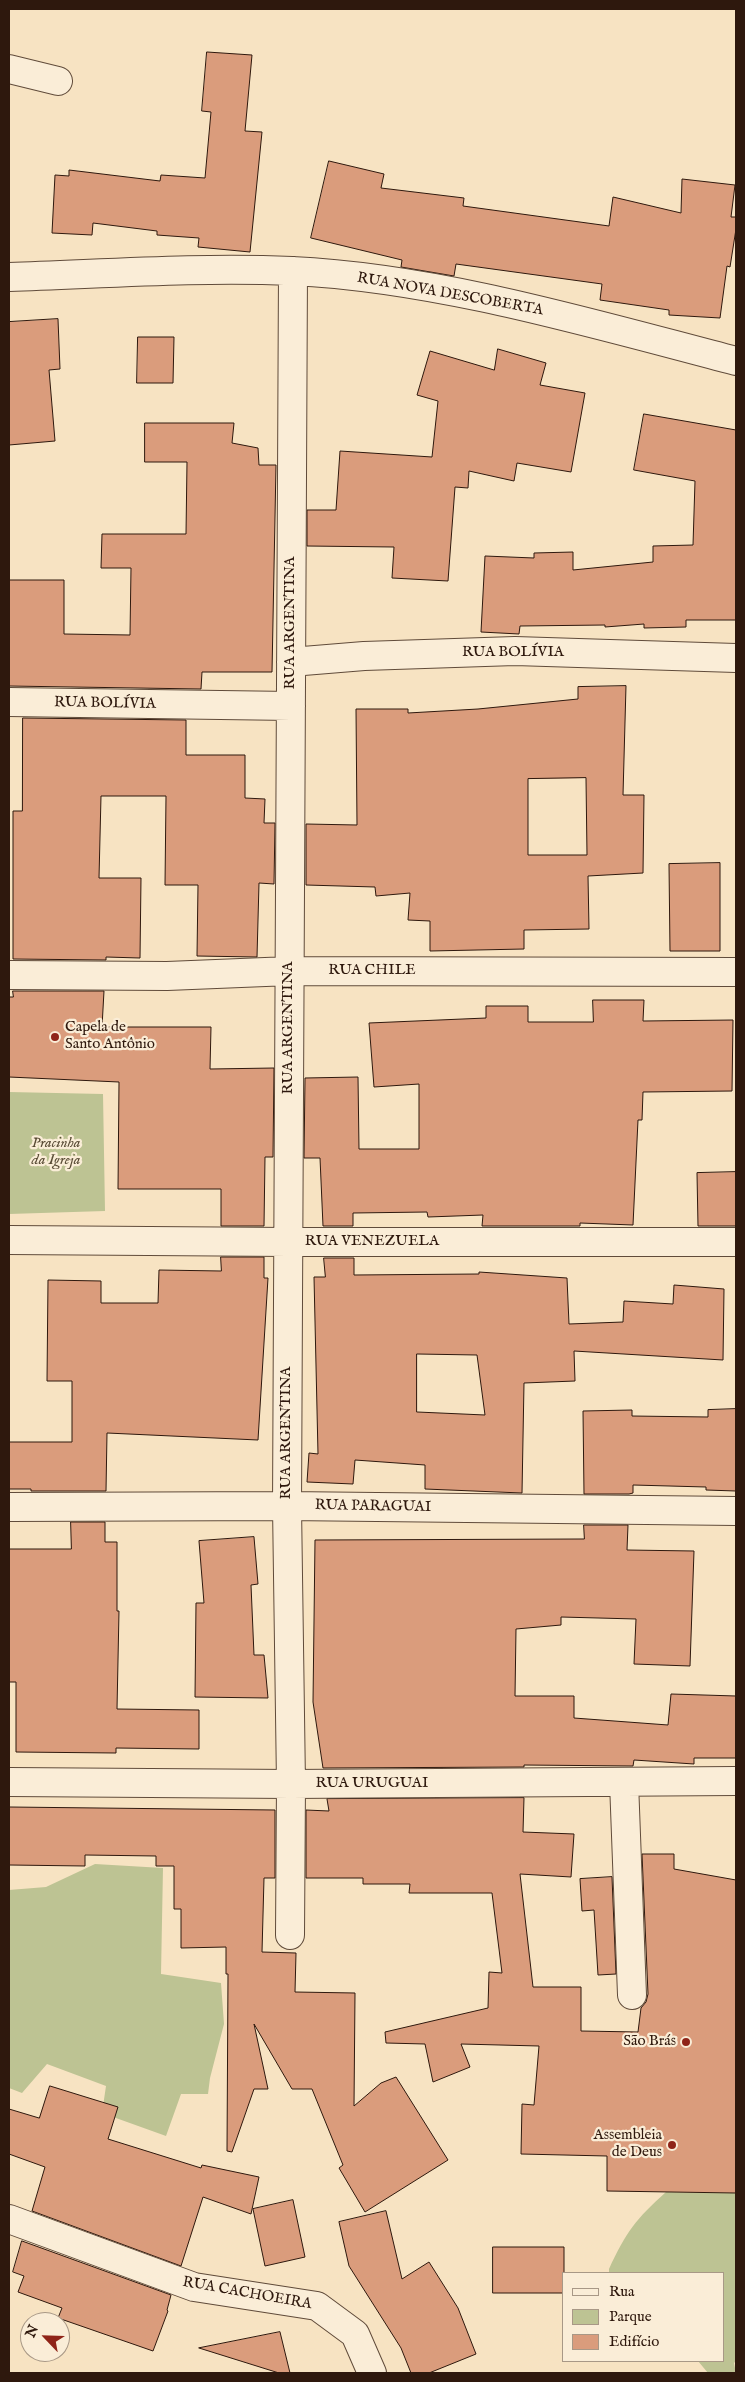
<!DOCTYPE html>
<meta charset="utf-8">
<style>
body{margin:0}
#map{position:relative;width:745px;height:2382px;overflow:hidden;background:#f7e3c2;font-family:"IM FELL English",serif}
canvas{display:block}
.frame{position:absolute;inset:0;border:10px solid #2e180d;pointer-events:none}
.legend{position:absolute;left:562px;top:2272px;width:162px;height:90px;box-sizing:border-box;background:#faedd7;border:1px solid #a89886;margin:0;padding:6px 9px;list-style:none;font-size:15px;color:#2e180d}
.legend li{display:flex;align-items:center;gap:10px;height:25px}
.legend b{width:25px;border:1px solid #a89886}
.north{position:absolute;left:20px;top:2312px;width:50px;height:50px;box-sizing:border-box;background:#faedd7;border:1px solid #a89886;border-radius:50%;rotate:294deg;font-size:14px;font-weight:700;line-height:20px;text-align:center;color:#2e180d}
.north::after{content:'';display:block;margin:auto;width:18px;height:22px;background:#8f2418;clip-path:polygon(50% 0,100% 100%,50% 72%,0 100%)}
</style>
<div id="map">
<canvas width="745" height="2382"></canvas>
<div class="frame"></div>
<ul class="legend">
<li><b style="height:6px;background:#faedd7"></b>Rua</li>
<li><b style="height:14px;background:#bdc393"></b>Parque</li>
<li><b style="height:14px;background:#da9c7c"></b>Edifício</li>
</ul>
<div class="north">N</div>
</div>
<script>
const ctx = document.querySelector('canvas').getContext('2d');
ctx.lineJoin = 'round';
function fillPath(path, color) { ctx.fillStyle = color; ctx.fill(path, 'evenodd'); }
function trace(path, color, width, dash) { ctx.strokeStyle = color; ctx.lineWidth = width; ctx.lineCap = dash ? 'butt' : 'round'; ctx.setLineDash(dash || []); ctx.stroke(path); }
function drawText(font, color, halo, rows, align = 'center') {
  ctx.font = font + ' "IM FELL English",serif'; ctx.lineWidth = 4.5; ctx.setLineDash([]); ctx.textBaseline = 'middle'; ctx.strokeStyle = halo; ctx.fillStyle = color; for (const [text, x, y, turn = 0] of rows) {
    ctx.save(); ctx.translate(x, y); ctx.rotate((+turn || 0) * Math.PI / 180); ctx.textAlign = isNaN(turn) ? turn : align; if (halo) ctx.strokeText(text, 0, 0); ctx.fillText(text, 0, 0); ctx.restore();
  }
}
fillPath(new Path2D(`
 M9 1092 103 1094 105 1211 9 1214Z
 M95 1864 163 1868 161 1974 221 1983 224 2024 210 2078 208 2094H181L166 2136 102 2113 106 2086 47 2064 22 2093 9 2088V1890L46 1887Z
 M666 2192 736 2193V2361L734 2363 736 2373H708L698 2361H724V2273H609V2269C626 2232 636 2219 666 2192Z`), '#bdc393');
const building = new Path2D(`
 M207 52 252 55 245 131 262 132 250 252 198 247 199 238 157 235V231L93 223 92 235 52 233 55 175 69 176V170L160 181 161 175 205 178 211 112 202 111Z
 M329 161 384 174 381 188 464 198 463 206 609 226 613 197 681 213 682 179 735 185 731 217H736V229L730 267 727 266 720 318 669 315V310L600 300 602 284 456 264 454 276 401 267 402 260 311 238Z
 M58 319 60 369 49 370 55 441 9 445V322Z
 M138 337H174L173 383H137Z
 M498 349 546 363 540 385 585 393 571 472 517 463 514 481 469 471 468 488 455 487 448 581 392 578 394 547 307 546V510H336L340 451 432 457 438 401 417 395 430 351 494 370Z
 M644 414 736 430V620H686V627L644 628V624L605 627V625L520 626 519 634 481 632 485 556 534 558V553L573 552V570L653 562V546L693 545 695 481 634 470Z
 M145 423H234L232 443 258 448 259 465H276L272 672H202L201 689 9 686V580H64V634L130 635 131 568H101L102 534H186L187 462H145Z
 M626 686 623 795H644L643 873 588 876 589 929 524 930V949L430 951V921L408 920 410 893 376 896 375 887 306 885V824L357 825 356 709H408V713L478 709 578 699V687ZM586 778 587 855H528V779Z
 M23 718 186 720V755H245V798L265 799 264 823H275L274 884 259 883 257 957 197 956 198 885H165L166 796H101L99 878H141L140 958 106 957V960L13 959V811H22Z
 M720 863V951H670L669 864Z
 M13 991H104L102 1027H211L210 1069 274 1068 273 1157H265L264 1226H221V1189H118L119 1082 9 1077V997H13Z
 M593 1000H644L643 1021 733 1020 732 1091 643 1092 642 1120H638L633 1225 580 1223V1226H482L483 1215 428 1217 427 1212 353 1213V1226H323L320 1158H304L305 1078 358 1077 359 1149H419V1084L374 1087 369 1023 486 1018V1006H528V1022H593Z
 M736 1172V1226H698L697 1173Z
 M221 1257H264V1278H268L258 1440 107 1433 106 1491H31V1489H9V1442H72V1381H47L48 1280 101 1281V1303H158L159 1270 221 1271Z
 M324 1258H354V1275L479 1274V1272L567 1278 569 1324 623 1322 624 1301 673 1304 674 1285 724 1289 723 1360 574 1351 575 1381 524 1383 522 1493 425 1489V1465L355 1460 353 1484 307 1482 309 1453 318 1454 314 1277H325ZM417 1354 477 1355 485 1415 417 1412Z
 M736 1409V1491L706 1490V1487L633 1485V1493L629 1494H584L583 1411 632 1410V1416L708 1417V1410Z
 M71 1522H105V1542H117V1611H119L117 1709 199 1710V1749L116 1748V1753L16 1752V1682H9V1549H71Z
 M584 1525H628L627 1550 694 1551 690 1666 634 1664 636 1619 561 1617V1625L516 1629 515 1696H574V1718L668 1725 671 1694 736 1696V1758H694V1764L634 1760 633 1766 524 1765V1767L323 1768 313 1702 315 1540 584 1539Z
 M254 1537 258 1584 251 1585 254 1655H264L268 1698 195 1697 196 1603H204L199 1541Z
 M524 1798 523 1832 574 1834 571 1877 520 1874 533 1987H581V2031L638 2032 641 2008 646 2002 648 1994 642 1854H674V1869L736 1880V2193L607 2191V2156L521 2154 522 2104 534 2105 539 2046 461 2044 470 2067 433 2082 425 2044 386 2043 385 2032 488 2008 489 1972 502 1973 492 1893H409L410 1884H363V1878H306V1810L329 1811 327 1799Z
 M9 1807 275 1810V1878H264L262 1952 296 1953 295 1992 355 1993 354 2106 381 2083 396 2077 448 2160 365 2212 339 2168 343 2165 312 2089H292L254 2024 268 2089H254L232 2152 227 2151 228 1974H226V1947L181 1948V1909H174V1866H156V1856L85 1855V1866L9 1865Z
 M612 1877 616 1974 598 1975 594 1910 582 1911 580 1879Z
 M50 2086 118 2107 108 2139 201 2168 202 2165 259 2177 251 2214 203 2197 181 2266 32 2211 45 2167 9 2154V2109L39 2118Z
 M293 2200 305 2257 265 2266 253 2209Z
 M386 2211 402 2279 429 2262 458 2308 476 2354 429 2373H411L401 2348 349 2266 339 2222Z
 M22 2241 171 2295 167 2310 168 2311 153 2351 58 2318 62 2308 18 2292 24 2276 13 2272Z
 M493 2247H564V2293H493Z
 M280 2332 290 2373H279L199 2348Z`);
fillPath(building, '#da9c7c');
trace(building, '#2e180d', 1);
const minor = new Path2D(`
 M9 69 58 81
 M9 277C103 274 197 267 292 271 440 278 593 324 736 361
 M291 662 364 656 515 651 736 658
 M9 702 291 706
 M9 975 167 976 290 971 736 972
 M9 1240 288 1242H736
 M9 1507 287 1506 736 1511
 M9 1782 291 1784 736 1781
 M624 1782 632 1995
 M290 1935 291 1784 287 1506 293 271
 M9 2219 194 2287 317 2306 355 2334 372 2373`);
trace(minor, '#604b3a', 30);
trace(minor, '#faedd7', 28);
for (const [x, y, r, color] of [
 [55,1037,5,"#8f2418"],
 [686,2042,5,"#8f2418"],
 [672,2145,5,"#8f2418"]
]) { const dot = new Path2D(); dot.arc(x, y, r, 0, 2 * Math.PI); ctx.fillStyle = color; ctx.fill(dot); trace(dot, '#faedd7', 2); }
drawText('15px', '#2e180d', '#faedd7', [
 ["RUA NOVA DESCOBERTA",450,295,10],
 ["RUA ARGENTINA",291,623,-90],
 ["RUA BOLÍVIA",513,653],
 ["RUA BOLÍVIA",105,704,1],
 ["RUA CHILE",372,971],
 ["RUA ARGENTINA",289,1028,-90],
 ["RUA VENEZUELA",372,1242],
 ["RUA ARGENTINA",287,1433,-90],
 ["RUA PARAGUAI",373,1507,1],
 ["RUA URUGUAI",372,1784],
 ["RUA CACHOEIRA",247,2294,10]
]);
drawText('15px', '#2e180d', '#faedd7', [
 ["Capela de",65,1028,"left"],
 ["Santo Antônio",65,1045,"left"],
 ["São Brás",676,2042],
 ["Assembleia",662,2136],
 ["de Deus",662,2153]
], 'right');
drawText('italic 15px', '#594b35', '#faedd7', [
 ["Pracinha",56,1144],
 ["da Igreja",56,1161]
]);
</script>
